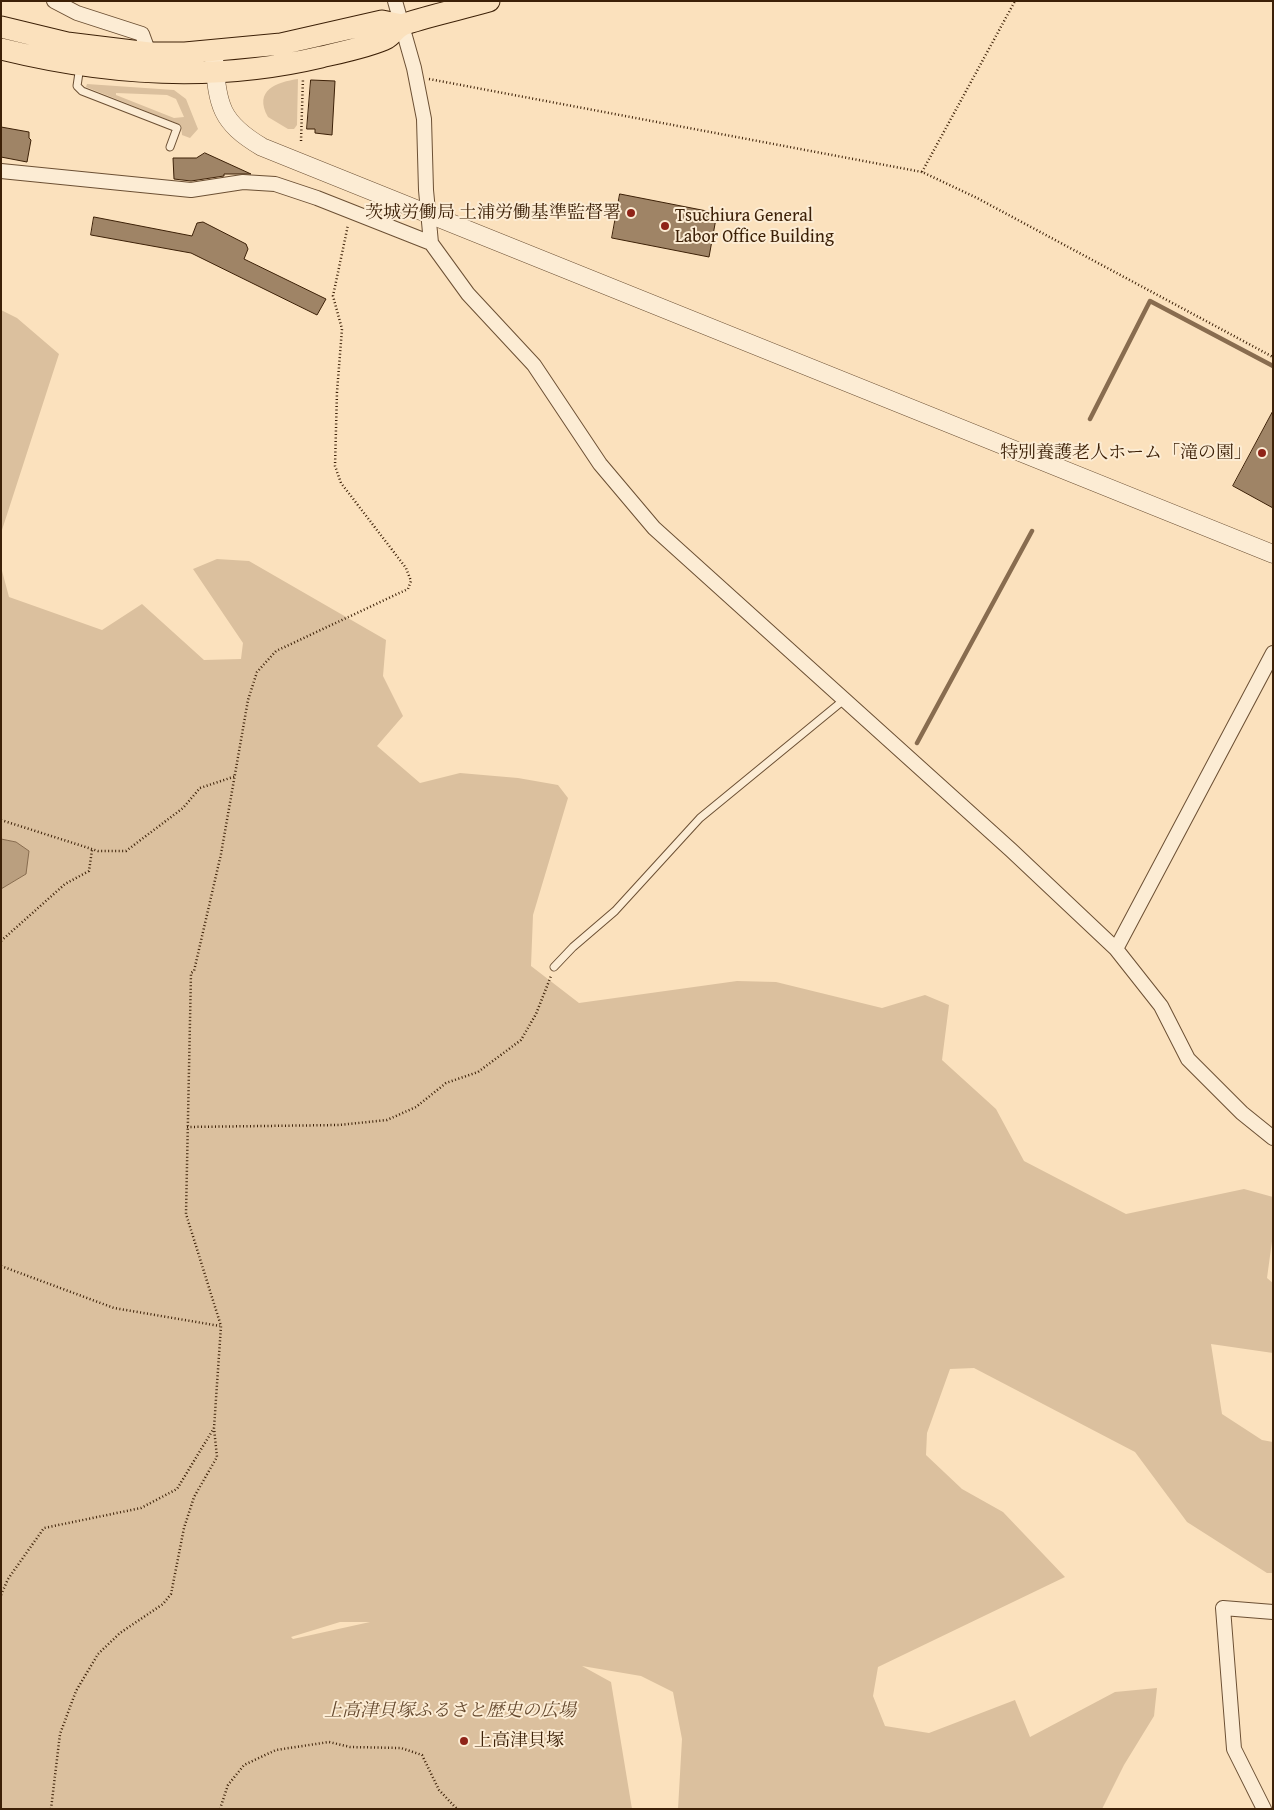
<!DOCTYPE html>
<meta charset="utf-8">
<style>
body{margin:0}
#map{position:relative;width:1274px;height:1810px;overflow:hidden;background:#fbe1bd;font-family:"Gentium Book Plus",serif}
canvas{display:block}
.frame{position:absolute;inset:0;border:2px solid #3c2007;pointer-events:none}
</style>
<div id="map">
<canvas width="1274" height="1810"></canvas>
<div class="frame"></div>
</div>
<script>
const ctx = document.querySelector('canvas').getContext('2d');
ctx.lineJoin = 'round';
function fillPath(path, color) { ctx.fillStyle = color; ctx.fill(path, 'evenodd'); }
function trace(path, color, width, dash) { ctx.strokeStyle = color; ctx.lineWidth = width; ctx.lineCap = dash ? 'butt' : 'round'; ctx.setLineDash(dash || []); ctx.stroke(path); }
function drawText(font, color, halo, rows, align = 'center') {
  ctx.font = font + ' "Gentium Book Plus","Noto Serif JP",serif'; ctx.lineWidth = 4; ctx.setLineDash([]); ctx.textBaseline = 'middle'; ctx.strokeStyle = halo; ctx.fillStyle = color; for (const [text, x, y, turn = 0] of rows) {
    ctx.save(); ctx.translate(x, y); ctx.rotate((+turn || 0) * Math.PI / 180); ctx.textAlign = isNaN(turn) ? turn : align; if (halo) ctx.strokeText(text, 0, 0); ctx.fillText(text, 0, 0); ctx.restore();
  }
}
fillPath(new Path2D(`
 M298 79 297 125 294 129H288L268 117C253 90 277 82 298 79Z
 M87 84 174 90 186 99 198 129 190 138 182 135 181 125 86 87ZM116 93 167 95 176 99 184 117 174 118 116 95Z
 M1 310 17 318 59 354 1 533Z
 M217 559 249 561 386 640 383 676 403 716 377 746 420 783 460 773 518 778 558 785 568 798 533 915 531 966 579 1003 737 981 776 982 882 1008 925 995 949 1005 942 1060 996 1109 1024 1161 1126 1214 1244 1189 1273 1197V1234L1267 1278 1273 1283V1353L1211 1344 1222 1414 1262 1440 1273 1442V1573H1267L1187 1522 1135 1452 974 1368 950 1369 927 1433 926 1455 962 1489 1003 1512 1065 1577 878 1667 873 1696 885 1726 929 1733 1015 1700 1030 1737 1115 1692 1157 1688 1154 1716 1124 1765 1102 1809H678L682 1739 673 1692 641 1676 582 1666 611 1682 632 1809H1V889L26 874 16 842 1 839V567L9 597 102 630 142 604 204 660 241 659 243 643 193 569ZM340 1622H370L293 1639 291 1637Z`), '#dbc09e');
const water = new Path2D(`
 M1 839 16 842 29 851 26 874 1 889Z`);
fillPath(water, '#ba9f7f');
trace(water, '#886c4f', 1);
trace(new Path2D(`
 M1090 419 1150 301 1273 366
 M917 743 1032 531`), '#886c4f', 4.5);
const building = new Path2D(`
 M311 80 335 81 332 135 315 133V129H307Z
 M1 127 29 132V138L31 140 27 162 1 157Z
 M205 153 251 174H224V176L191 181 174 179 173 158H196Z
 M620 194 717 213 709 257 612 238Z
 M94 217 192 236 197 223 203 222 246 244 248 249 244 259 326 299 317 315 191 253 91 235Z
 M1273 411V508L1233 486Z`);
fillPath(building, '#9f8466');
trace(building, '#3c2007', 1);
const service = new Path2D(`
 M80 66 77 86 82 91 177 128 170 147
 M554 967 573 947 615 911 700 818 845 699`);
const minor = new Path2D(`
 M54 1 77 13 142 34 149 53
 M395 1 414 68 424 119 426 190 431 243 468 294 534 365 600 464 654 528 1011 850 1116 949 1161 1006 1188 1059 1242 1113 1273 1138
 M1 171 191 190 243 182 275 184 317 198 431 243
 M1116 949 1273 653
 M1264 1809 1234 1749 1223 1608 1273 1612`);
const tertiary = new Path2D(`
 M214 59C218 106 220 122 262 147L1273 554`);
const primary = new Path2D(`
 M1 27 67 43 149 53H185L281 44 382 21 402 25
 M1 49C106 75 216 82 321 57 338 53 372 46 387 38 393 34 397 27 405 24 432 15 461 9 489 1`);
trace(service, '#6c5034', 9);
trace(minor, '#6c5034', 16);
trace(tertiary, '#6c5034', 19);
trace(primary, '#3c2007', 23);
trace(new Path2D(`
 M429 79 922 172 977 198 1273 357
 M301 141 303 78
 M922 172 1015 1
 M1 820 98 851H126L183 808 200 788 236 776
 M1 941 65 884 89 871 92 850
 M187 1127 339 1125 387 1120 416 1107 446 1083 478 1072 521 1040 536 1014 551 976
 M1 1266 114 1308 220 1326
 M1 1595 8 1579 44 1528 141 1508 177 1489 214 1428
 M51 1809 60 1734 76 1691 98 1654 120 1633 163 1604 171 1594 184 1528 194 1497 217 1457 214 1428 221 1326 186 1214 191 973 194 971 221 854 248 700 257 672 276 651 408 589 411 581 406 568 341 483 335 466 337 392 342 329 333 296 348 225
 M220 1809 228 1785 244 1765 276 1750 329 1742 350 1747 401 1748 422 1755 439 1790 457 1809`), '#3c2007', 2.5, [1, 2.5]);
trace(service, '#fcecd4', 7);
trace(minor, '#fcecd4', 14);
trace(tertiary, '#fcecd4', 18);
trace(primary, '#fbe1bd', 21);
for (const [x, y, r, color] of [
 [631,213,5,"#8f2418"],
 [665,226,5,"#8f2418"],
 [1262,453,5,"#8f2418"],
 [464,1741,5,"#8f2418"]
]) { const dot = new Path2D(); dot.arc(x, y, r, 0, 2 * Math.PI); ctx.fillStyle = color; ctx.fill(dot); trace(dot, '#fcecd4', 2); }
drawText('18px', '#3c2007', '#fcecd4', [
 ["茨城労働局 土浦労働基準監督署",621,213],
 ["Tsuchiura General",675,216,"left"],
 ["Labor Office Building",675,237,"left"],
 ["特別養護老人ホーム「滝の園」",1252,453],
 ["上高津貝塚",474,1741,"left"]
], 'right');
drawText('italic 18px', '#64482d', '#fcecd4', [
 ["上高津貝塚ふるさと歴史の広場",450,1711]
]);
</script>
